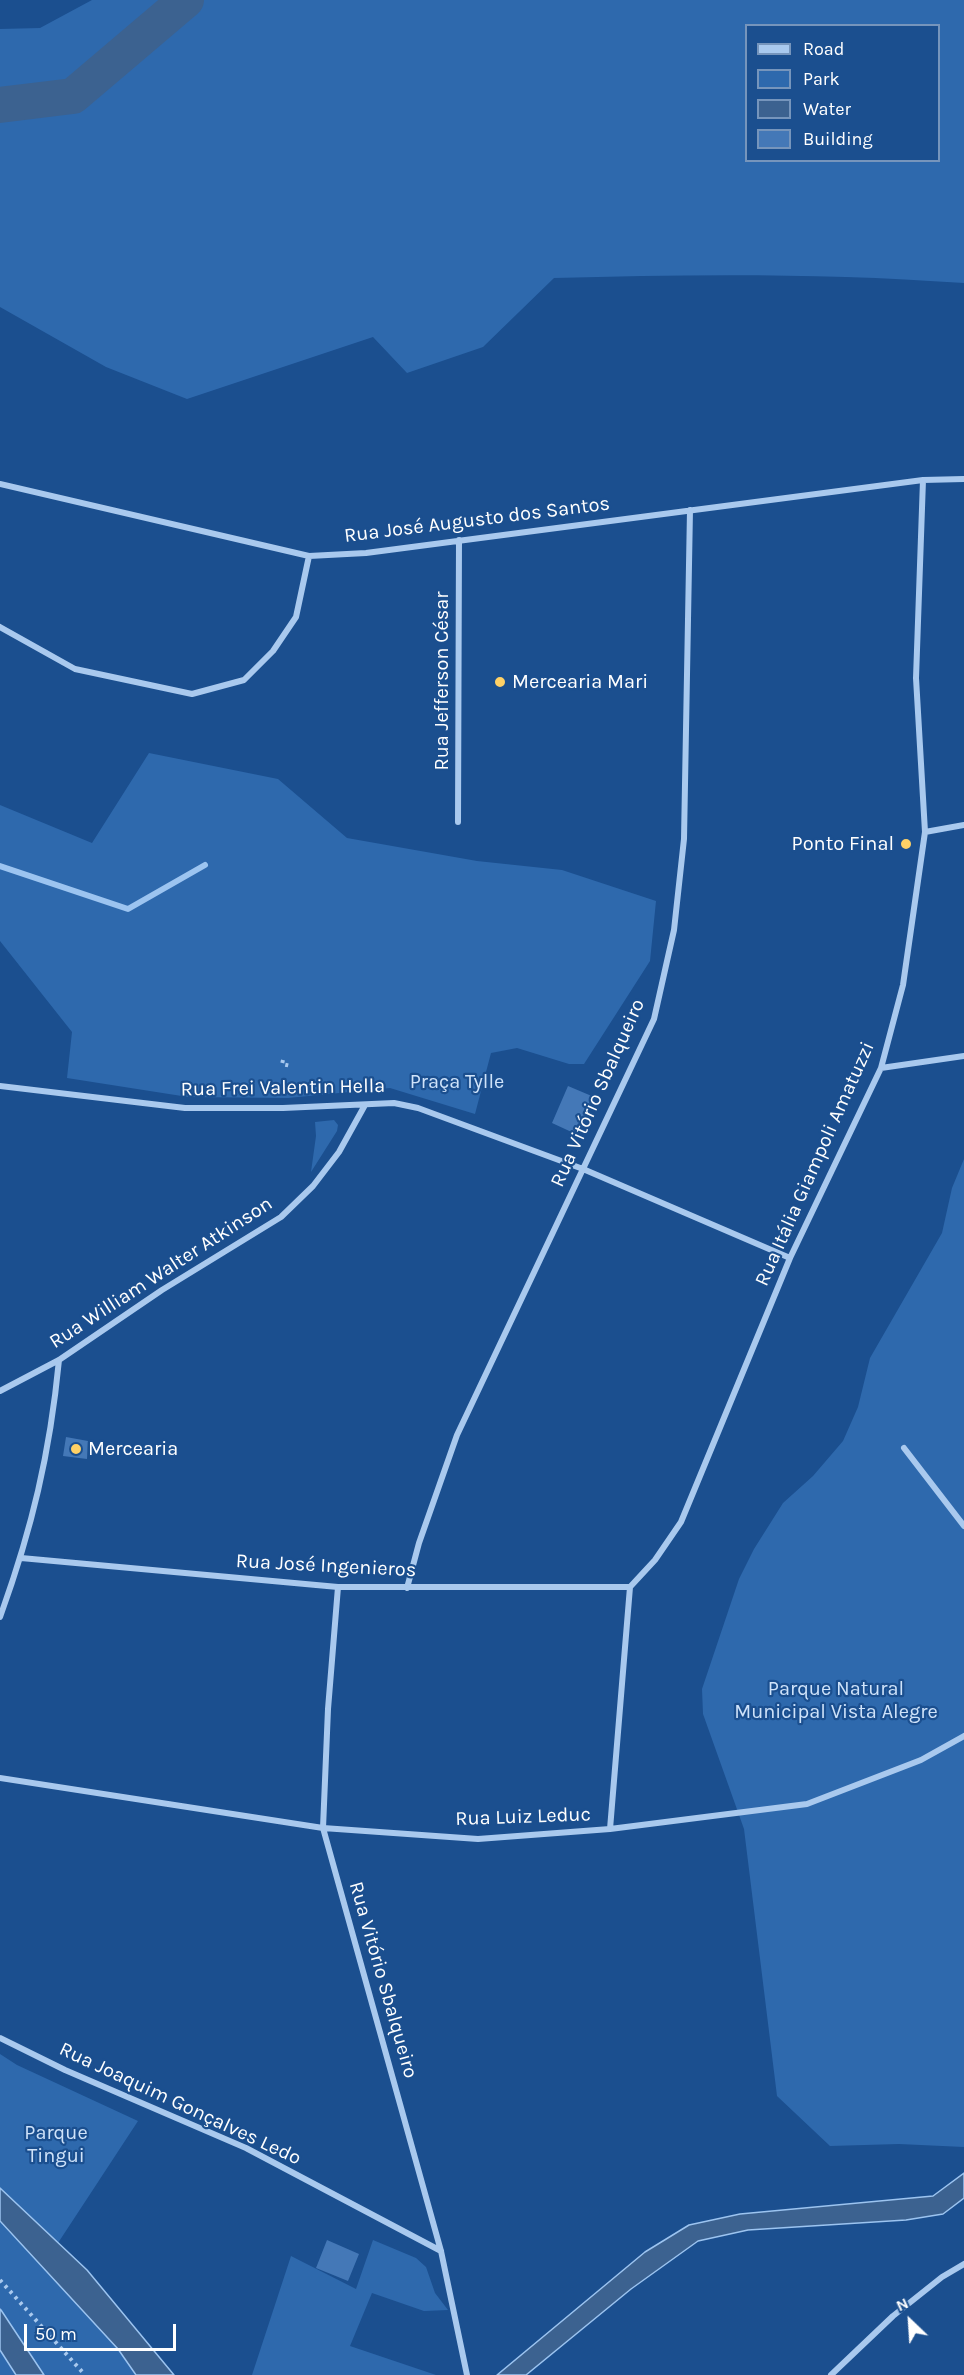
<!DOCTYPE html>
<meta charset="utf-8">
<style>
body{margin:0}
#map{position:relative;width:964px;height:2375px;overflow:hidden;background:#1b4f8f;font-family:Karla,sans-serif}
canvas{display:block}
.legend{position:absolute;left:745px;top:24px;width:195px;height:138px;box-sizing:border-box;background:#1b4f8f;border:2px solid #7695bc;margin:0;padding:8px 10px;list-style:none;font-size:18px;color:#fff}
.legend li{display:flex;align-items:center;gap:12px;height:30px}
.legend b{width:30px;border:2px solid #7695bc}
.north{position:absolute;left:880px;top:2291px;width:60px;height:60px;-webkit-text-stroke:4px #1b4f8f;paint-order:stroke;rotate:335deg;font-size:16px;font-weight:700;line-height:24px;text-align:center;color:#fff}
.north::after{content:'';display:block;margin:auto;width:21px;height:27px;background:#fff;clip-path:polygon(50% 0,100% 100%,50% 72%,0 100%)}
.scale{position:absolute;left:24px;top:2324px;width:152px;height:27px;box-sizing:border-box;border:3px solid #fff;border-top:0;padding-left:8px;font-size:18px;line-height:21px;white-space:nowrap;color:#fff;-webkit-text-stroke:4px #1b4f8f;paint-order:stroke}
</style>
<div id="map">
<canvas width="964" height="2375"></canvas>
<ul class="legend">
<li><b style="height:8px;background:#a9c9ee"></b>Road</li>
<li><b style="height:16px;background:#2e69ad"></b>Park</li>
<li><b style="height:16px;background:#3c6290"></b>Water</li>
<li><b style="height:16px;background:#4478b7"></b>Building</li>
</ul>
<div class="north">N</div>
<div class="scale">50 m</div>
</div>
<script>
const ctx = document.querySelector('canvas').getContext('2d');
ctx.lineJoin = 'round';
function fillPath(path, color) { ctx.fillStyle = color; ctx.fill(path, 'evenodd'); }
function trace(path, color, width, dash) { ctx.strokeStyle = color; ctx.lineWidth = width; ctx.lineCap = dash ? 'butt' : 'round'; ctx.setLineDash(dash || []); ctx.stroke(path); }
function drawText(font, color, halo, rows, align = 'center') {
  ctx.font = font + ' Karla,sans-serif'; ctx.lineWidth = 4.5; ctx.setLineDash([]); ctx.textBaseline = 'middle'; ctx.strokeStyle = halo; ctx.fillStyle = color; for (const [text, x, y, turn = 0] of rows) {
    ctx.save(); ctx.translate(x, y); ctx.rotate((+turn || 0) * Math.PI / 180); ctx.textAlign = isNaN(turn) ? turn : align; if (halo) ctx.strokeText(text, 0, 0); ctx.fillText(text, 0, 0); ctx.restore();
  }
}
fillPath(new Path2D(`
 M92 0H964V283C826 273 692 274 554 278L483 347 407 373 373 337 187 399 106 367 0 307V29L40 28ZM746 26H938V160H746Z
 M149 753 278 779 347 838 477 861 562 870 656 901 650 961 584 1064H569L517 1048 491 1053 475 1114 390 1088 288 1098 188 1097 67 1078 72 1032 0 941V805L92 843Z
 M334 1120 338 1125 337 1131 311 1172 316 1136 315 1122Z
 M964 1159V2147L899 2144 830 2146 777 2096 744 1829 703 1714 702 1689 739 1579 754 1549 783 1503 813 1476 843 1441 858 1407 870 1358 942 1233 952 1188Z
 M0 2054 17 2065 138 2121 58 2243 87 2270 174 2375H0Z
 M373 2240 416 2258 426 2267 435 2293 448 2310 424 2311 372 2293 350 2346 436 2375H252L291 2256 356 2289Z`), '#2e69ad');
const water = new Path2D(`
 M964 2173V2198L943 2214 906 2220 748 2230 698 2241 631 2289 526 2375H497L645 2252 689 2225 740 2214 933 2196Z
 M0 2188 87 2270 174 2375H136L118 2349 0 2221Z
 M0 2309 1 2310 44 2375H16L0 2350Z`);
fillPath(water, '#3c6290');
trace(water, '#9cc4f0', 1.5);
trace(new Path2D(`
 M0 866 128 909 205 865`), '#9cc4f0', 6);
trace(new Path2D(`
 M0 105 73 96 186 0`), '#3c6290', 36);
fillPath(new Path2D(`
 M568 1086 594 1097 578 1135 552 1123Z
 M66 1437 88 1441 87 1459 63 1456Z
 M327 2240 359 2254 348 2281 316 2268Z`), '#4478b7');
trace(new Path2D(`
 M283 1060 282 1064 291 1066
 M0 2280 85 2375`), '#a9c9ee', 4, [3, 4.5]);
trace(new Path2D(`
 M0 484 309 556 366 553 923 480 964 479
 M0 627 75 669 192 694 244 680 273 651 296 617 309 556
 M458 822 459 540
 M925 832 964 825
 M881 1068 964 1056
 M0 1086 185 1108H283L394 1103 418 1108 583 1169 790 1258
 M0 1391 59 1360 162 1290 281 1217 313 1186 339 1152 365 1105
 M904 1448 964 1526
 M21 1558 338 1587H630
 M338 1587 328 1709 323 1828 441 2251 467 2375
 M407 1588 419 1543 457 1435 654 1019 674 930 684 839 690 510
 M0 1617C32 1529 50 1453 59 1360
 M0 1778 323 1828 478 1839 610 1829 807 1804 921 1760 964 1736
 M610 1829 630 1587 655 1560 681 1522 790 1258 881 1068 903 985 925 832 916 678 923 480
 M0 2038 65 2070 246 2148 441 2251
 M831 2375 893 2316 942 2277 964 2264`), '#a9c9ee', 6);
for (const [x, y, r, color] of [
 [500,682,6,"#ffd166"],
 [906,844,6,"#ffd166"],
 [76,1449,6,"#ffd166"]
]) { const dot = new Path2D(); dot.arc(x, y, r, 0, 2 * Math.PI); ctx.fillStyle = color; ctx.fill(dot); trace(dot, '#1b4f8f', 2); }
drawText('20px', '#fff', '#1b4f8f', [
 ["Rua José Augusto dos Santos",477,520,-7],
 ["Rua Jefferson César",442,681,-90],
 ["Rua Frei Valentin Hella",283,1088,-1],
 ["Rua Vitório Sbalqueiro",598,1093,-66],
 ["Rua Itália Giampoli Amatuzzi",815,1164,-66],
 ["Rua William Walter Atkinson",161,1273,-33],
 ["Rua José Ingenieros",326,1566,3],
 ["Rua Luiz Leduc",523,1817,-2],
 ["Rua Vitório Sbalqueiro",383,1980,74],
 ["Rua Joaquim Gonçalves Ledo",180,2104,25]
]);
drawText('20px', '#fff', '#1b4f8f', [
 ["Mercearia Mari",512,682],
 ["Ponto Final",894,844,"right"],
 ["Mercearia",88,1449]
], 'left');
drawText('20px', '#cfe3fa', '#1b4f8f', [
 ["Praça Tylle",457,1082],
 ["Parque Natural",836,1689],
 ["Municipal Vista Alegre",836,1712],
 ["Parque",56,2133],
 ["Tingui",56,2156]
]);
</script>
